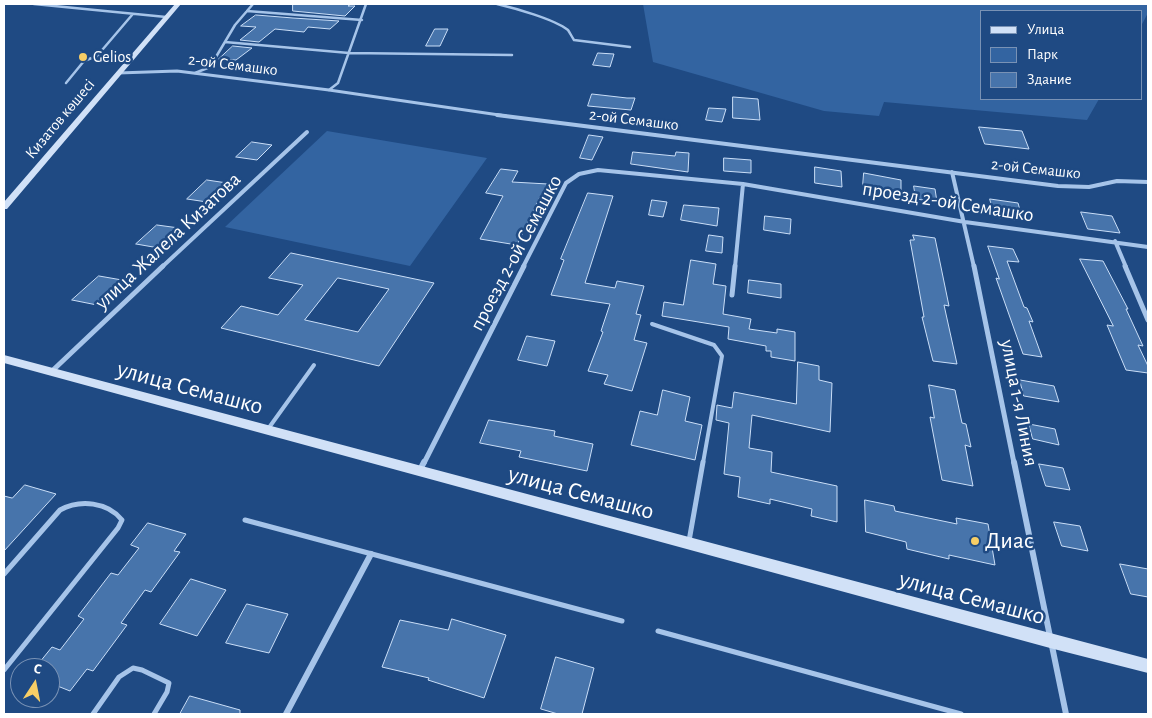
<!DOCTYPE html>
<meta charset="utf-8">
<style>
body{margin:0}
#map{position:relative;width:1152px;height:718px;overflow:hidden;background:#1f4a83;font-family:"Alegreya Sans",sans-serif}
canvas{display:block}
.frame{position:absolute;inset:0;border:5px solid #fff;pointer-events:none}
.legend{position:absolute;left:980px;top:10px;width:162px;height:90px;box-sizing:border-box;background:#1f4a83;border:1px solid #7992b5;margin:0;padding:6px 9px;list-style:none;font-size:15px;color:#fff}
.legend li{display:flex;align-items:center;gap:10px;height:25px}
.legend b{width:25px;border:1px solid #7992b5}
.north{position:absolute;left:10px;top:658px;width:50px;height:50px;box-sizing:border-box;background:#1f4a83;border:1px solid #7992b5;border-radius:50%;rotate:11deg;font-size:14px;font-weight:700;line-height:20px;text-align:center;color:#fff}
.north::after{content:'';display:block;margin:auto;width:18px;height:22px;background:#f7ce66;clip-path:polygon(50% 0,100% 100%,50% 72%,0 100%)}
</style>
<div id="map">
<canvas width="1152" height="718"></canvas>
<div class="frame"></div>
<ul class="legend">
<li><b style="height:6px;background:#d1e1f7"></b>Улица</li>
<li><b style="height:14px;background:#3364a1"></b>Парк</li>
<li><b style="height:14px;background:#4774ab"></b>Здание</li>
</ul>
<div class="north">С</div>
</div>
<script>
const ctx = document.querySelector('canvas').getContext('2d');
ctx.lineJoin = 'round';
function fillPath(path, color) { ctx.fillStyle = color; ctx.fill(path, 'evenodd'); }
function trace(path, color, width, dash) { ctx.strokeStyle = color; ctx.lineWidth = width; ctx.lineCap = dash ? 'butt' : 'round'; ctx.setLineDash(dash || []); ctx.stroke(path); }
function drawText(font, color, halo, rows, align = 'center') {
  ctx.font = font + ' "Alegreya Sans",sans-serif'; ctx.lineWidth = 5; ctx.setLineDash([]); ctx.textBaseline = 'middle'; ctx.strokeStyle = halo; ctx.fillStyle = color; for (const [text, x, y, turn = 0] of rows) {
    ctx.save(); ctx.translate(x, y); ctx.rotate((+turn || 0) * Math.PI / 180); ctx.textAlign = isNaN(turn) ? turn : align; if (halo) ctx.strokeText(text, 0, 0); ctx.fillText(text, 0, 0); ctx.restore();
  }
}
fillPath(new Path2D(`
 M643 4H1148V13L1141 26V11H981V99H1099L1087 120 884 102 879 116 824 111 653 62Z
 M327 131 487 158 410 266 225 227Z`), '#3364a1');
const building = new Path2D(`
 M293 4H351L348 6H355L345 16 293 11Z
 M256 15 293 18 339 21 330 29 308 27 304 32 275 29 259 42 240 40 256 27 241 26Z
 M435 29H448L440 46H426Z
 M233 46 252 48 236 60 219 59Z
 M598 53 614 54 610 67 593 65Z
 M592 94 627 98H635L631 110 588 106Z
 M733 97 758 99 760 120 733 118Z
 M709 108 726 109 722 122 706 120Z
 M979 127 1022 131 1029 149 985 144Z
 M589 135 603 137 592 160 580 158Z
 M252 142 272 145 257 160 236 157Z
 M633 152 675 156 676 152 689 153 688 172 631 164Z
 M724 158 751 160V173L724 171Z
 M815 167 841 171 842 187 815 183Z
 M501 169 518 171 512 182 548 184 545 197H540L517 245 480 239 503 196 486 193Z
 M864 173 901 180V193L863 186Z
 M207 180 227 183 207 202 187 199Z
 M914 186 935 189 937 202 916 199Z
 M588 193 613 196 585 283 615 288 617 281 644 286 636 314 641 315 634 340 647 343 632 391 604 384 608 375 588 371 603 332 601 331 610 304 551 295 564 260 561 259Z
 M990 199 1018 203 1023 221 995 217Z
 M652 200 667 202 663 217 649 215Z
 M684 205 719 208 717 226 681 220Z
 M1081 212 1112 216 1120 233 1088 229Z
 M765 216 791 219 790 234 764 230Z
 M157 225 179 228 159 248 136 244Z
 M709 235 723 237 722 253 706 251Z
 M913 235 935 238 949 306 944 305 957 364 933 361 922 317H924L910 240H914Z
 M988 246 1013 249 1019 262 1007 261 1024 307 1027 308 1033 322 1029 321 1042 357 1023 354 996 278 999 279Z
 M291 253 434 283 379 366 221 328 241 306 278 315 303 285 269 278ZM338 278 389 289 358 332 305 320Z
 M1080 259 1103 261 1128 309H1126L1143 346 1138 345 1148 366V373L1126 370 1107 325 1113 326Z
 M691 260 716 264 713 284 726 286 723 314 751 319 749 329 777 333V329L795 332V361L771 357V351H766V346L728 339 729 327 662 316 664 302 683 305Z
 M99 276 122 280 97 305 72 300Z
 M749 280 781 284V298L748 293Z
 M527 336 555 341 547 366 518 360Z
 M798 362 819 366V380L832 383 830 432 752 415 749 448 772 452 771 472 837 486V522L811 516 812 509 770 499V504L738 497 740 477 724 474 729 423 716 420 717 405 732 408 734 392 796 404Z
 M1020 380 1054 386 1059 402 1024 396Z
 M929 385 955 390 962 423 966 424 971 447 965 445 973 486 942 480 930 417 934 418Z
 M663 390 690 397 685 421 702 425 695 460 631 445 640 411 657 415Z
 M489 420 555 431 554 436 593 444 587 471 519 457 521 451 480 443Z
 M1029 424 1055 429 1059 445 1033 439Z
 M1039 464 1063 468 1070 490 1046 486Z
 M25 485 56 494 4 551V496L12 498Z
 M865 500 894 506 895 511 957 524 956 518 988 524 995 565 949 555V559L907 549 906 542 866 532Z
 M1054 522 1080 526 1088 551 1062 546Z
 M148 523 186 534 174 551 180 552 151 592 145 590 121 623 127 625 93 671 87 669 70 691 50 683V668H35L52 647 60 650 84 619 78 616 111 573 118 575 139 548 131 545Z
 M1120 564 1148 569V597L1131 594Z
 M191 579 226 590 197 636 160 624Z
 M247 604 288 614 269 653 226 643Z
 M452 619 506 635 484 698 428 680 429 678 382 667 400 620 448 630Z
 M556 657 594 668 582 714H558L541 709Z
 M190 696 240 710V714H180Z`);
fillPath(building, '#4774ab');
trace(building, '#cadef7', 1);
trace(new Path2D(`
 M34 4 166 17
 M497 4C514 8 554 19 568 30 570 33 572 37 574 40L630 47
 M247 11 362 20
 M225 42 349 53 512 55
 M97 56 133 55
 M195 73 210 67 235 25 253 4
 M66 83 84 61 97 56 132 15
 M329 90 338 83 366 4`), '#a6c4e9', 2.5);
trace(new Path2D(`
 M652 324 714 345 722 356 703 463
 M268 429 314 365`), '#a6c4e9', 4);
trace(new Path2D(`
 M245 520 622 621
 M689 541 703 462
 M4 574 60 510C80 499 108 502 122 520L118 528 4 670
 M658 631 961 714
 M93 714 119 677 133 668 142 670 169 683 167 692 154 714`), '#a6c4e9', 5);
trace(new Path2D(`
 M118 73 177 71 329 90 506 116`), '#a6c4e9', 3);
trace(new Path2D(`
 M497 115 1058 186 1089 187 1117 181 1148 182
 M952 172 974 267
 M1115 241 1126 267
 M162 267 307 132
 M523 267 566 183 579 174 598 170 743 184 965 222 1148 247
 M735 267 743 184`), '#a6c4e9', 4);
trace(new Path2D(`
 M974 266 1014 463
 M1125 266 1148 320
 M732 295 735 266
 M51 372 163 266
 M424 463 524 266`), '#a6c4e9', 5);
trace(new Path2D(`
 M1014 462 1066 714
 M420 470 424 462
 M286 714 371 554`), '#a6c4e9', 6);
fillPath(new Path2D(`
 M175 4H181L7 209H4V202Z
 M4 355 1148 659V673L1050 648 4 363Z`), '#d1e1f7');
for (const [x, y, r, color] of [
 [83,57,5,"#f7ce66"],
 [975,541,5,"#f7ce66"]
]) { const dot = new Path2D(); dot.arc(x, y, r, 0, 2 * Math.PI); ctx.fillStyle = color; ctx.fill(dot); trace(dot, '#1f4a83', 2); }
drawText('16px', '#fff', '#1f4a83', [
 ["Gelios",93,57]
], 'left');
drawText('16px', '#fff', '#1f4a83', [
 ["2-ой Семашко",233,65,7],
 ["Кизатов көшесі",60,119,-50],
 ["2-ой Семашко",634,120,7],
 ["2-ой Семашко",1036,169,6]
]);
drawText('20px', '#fff', '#1f4a83', [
 ["проезд 2-ой Семашко",948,202,9],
 ["улица Жалела Кизатова",168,241,-43],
 ["проезд 2-ой Семашко",516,253,-62],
 ["улица 1-я Линия",1019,403,79]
]);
drawText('24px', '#fff', '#1f4a83', [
 ["улица Семашко",190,388,15],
 ["улица Семашко",581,493,15],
 ["улица Семашко",972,598,15]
]);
drawText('24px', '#fff', '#1f4a83', [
 ["Диас",985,541]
], 'left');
</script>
